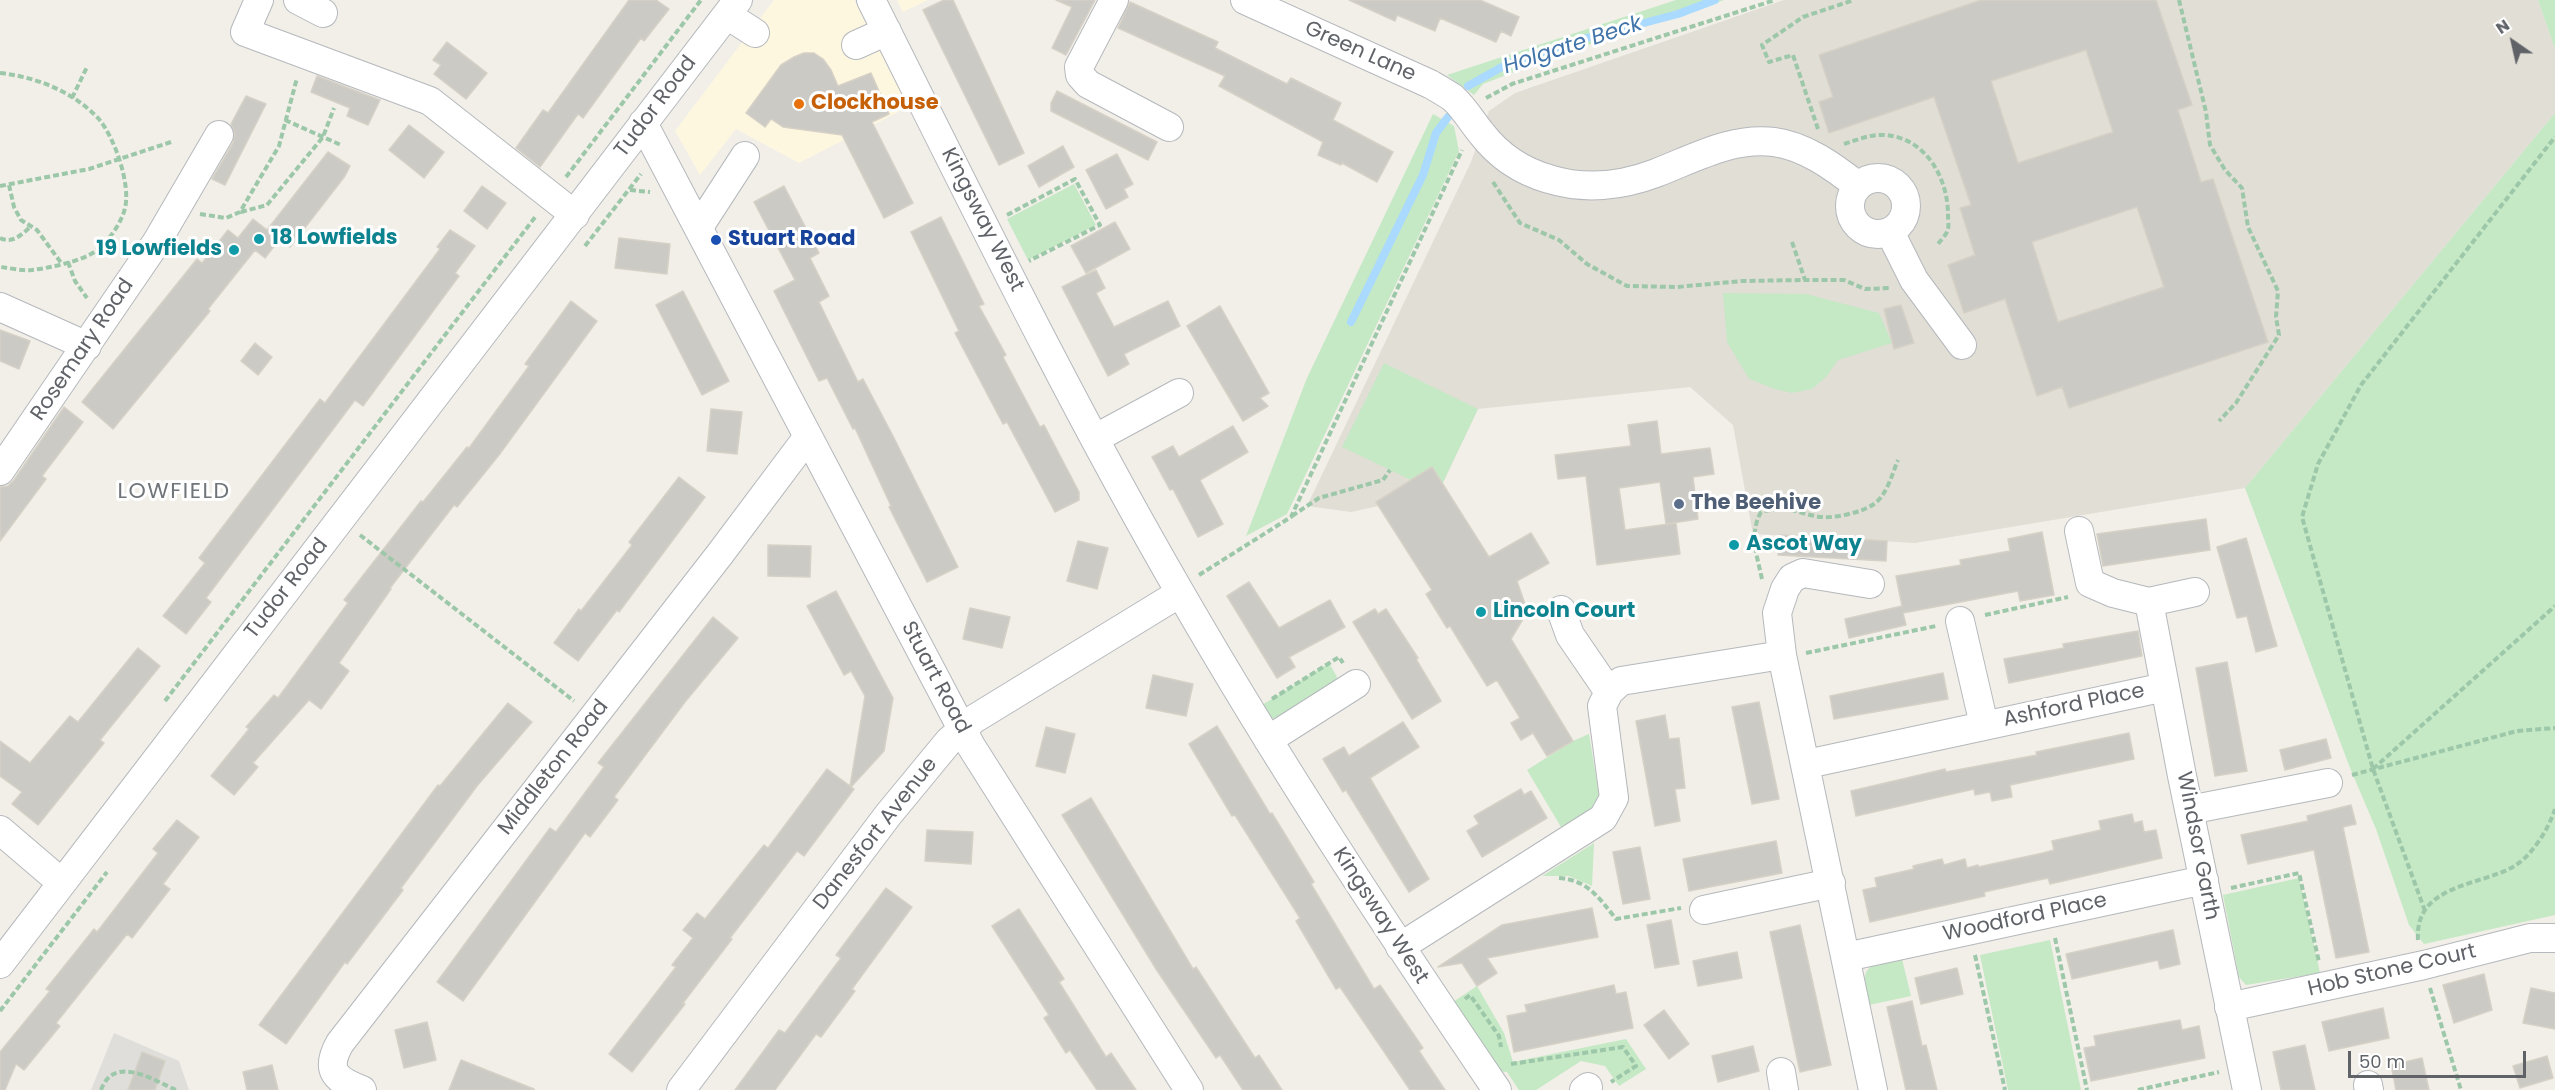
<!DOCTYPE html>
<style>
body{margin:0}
#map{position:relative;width:2555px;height:1090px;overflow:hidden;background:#f1efe8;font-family:Poppins,sans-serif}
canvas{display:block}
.north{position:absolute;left:2483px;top:12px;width:60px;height:60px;-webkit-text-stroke:4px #fff;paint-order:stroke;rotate:326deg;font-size:16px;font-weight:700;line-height:24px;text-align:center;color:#5f6368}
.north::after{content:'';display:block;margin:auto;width:21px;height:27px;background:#5f6368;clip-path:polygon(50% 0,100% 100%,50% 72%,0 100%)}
.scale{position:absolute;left:2348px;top:1051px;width:178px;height:27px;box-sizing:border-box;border:3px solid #5f6368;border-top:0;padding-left:8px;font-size:18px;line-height:21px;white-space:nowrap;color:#5f6368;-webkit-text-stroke:4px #fff;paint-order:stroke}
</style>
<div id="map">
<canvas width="2555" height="1090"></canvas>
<div class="north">N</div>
<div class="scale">50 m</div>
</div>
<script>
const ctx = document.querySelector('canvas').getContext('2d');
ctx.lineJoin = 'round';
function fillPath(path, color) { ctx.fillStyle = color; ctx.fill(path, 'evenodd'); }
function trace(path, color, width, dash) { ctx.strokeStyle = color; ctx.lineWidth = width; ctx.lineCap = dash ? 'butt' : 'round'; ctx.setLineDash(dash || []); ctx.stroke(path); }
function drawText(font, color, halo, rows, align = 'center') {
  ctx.font = font + ' Poppins,sans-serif'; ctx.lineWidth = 6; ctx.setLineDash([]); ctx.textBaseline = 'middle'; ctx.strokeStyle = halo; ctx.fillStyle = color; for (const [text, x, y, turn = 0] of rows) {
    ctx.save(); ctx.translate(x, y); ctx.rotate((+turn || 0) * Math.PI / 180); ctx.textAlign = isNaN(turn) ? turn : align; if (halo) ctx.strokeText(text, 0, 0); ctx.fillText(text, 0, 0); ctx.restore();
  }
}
fillPath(new Path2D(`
 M774 0H854L908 107 799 163 736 129 700 175 675 131Z
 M897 0H928L903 12Z`), '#fef7e0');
fillPath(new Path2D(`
 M114 1033 179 1061 189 1090H91Z`), '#e0deda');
fillPath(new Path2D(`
 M1784 0H2538L2555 49V113L2245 488 1915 543 1753 534 1733 425 1690 387 1478 409 1438 493 1351 512 1307 506 1471 162 1489 111 1515 93Z`), '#e1ded6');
fillPath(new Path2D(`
 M1676 0H1724L1561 54 1483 84 1474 95 1447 75Z
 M2538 0H2555V49Z
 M2555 113V915L2424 944 2409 925 2376 829 2350 768 2245 488Z
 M1433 114 1454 126 1459 151 1287 514 1246 536 1307 378Z
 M1074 184 1096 225 1028 260 1007 219Z
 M1723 293 1806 294 1879 313 1892 343 1838 360 1827 376 1812 389 1792 393 1775 389 1749 379 1727 342Z
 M1384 363 1478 409 1438 493 1342 447Z
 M1329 663 1337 677 1334 688 1280 720 1267 717 1259 707Z
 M1589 734 1599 795 1591 809 1561 827 1527 770 1573 741Z
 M1594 843 1592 886 1569 876H1542Z
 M2299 878 2320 973 2246 985 2239 977 2223 895Z
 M2050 940 2081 1090H2008L1980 955Z
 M1902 959 1911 996 1869 1005C1860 965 1864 966 1902 959Z
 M1477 986 1504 1033 1513 1062 1626 1039 1646 1069 1619 1086 1605 1066 1581 1061 1536 1090H1519L1507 1072 1496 1071 1450 1004Z`), '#c5e8c5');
trace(new Path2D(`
 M1468 86 1509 63 1579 40 1678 14 1715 0
 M1351 322 1423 175 1436 133 1448 117`), '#aadaff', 8);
const building = new Path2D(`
 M629 0H656L669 9 644 41 641 38 583 118 578 114 540 167 516 148 543 110 548 113Z
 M944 0H953L1024 153 999 165 923 10Z
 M1056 0H1095L1066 55 1052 48 1072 7Z
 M1349 0H1480L1519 17 1511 36 1501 31 1496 42 1440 18 1435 31 1397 15 1395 21Z
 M1981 0H2156L2192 105 2178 110 2201 182 2213 179 2268 342 2069 408 2062 387 2037 396 2005 299 1964 313 1948 265 1975 255 1960 208 1971 205 1934 97 1829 133 1819 102 1833 97 1819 55ZM2086 50 2113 132 2018 163 1991 81ZM2137 207 2164 287 2058 322 2032 242Z
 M1130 2 1218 42 1215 48 1287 84 1291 78 1341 103 1333 120 1393 152 1377 182 1342 163 1341 165 1318 155 1323 142 1219 86 1225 76 1118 28Z
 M447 42 487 73 466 99 434 74 441 65 433 60Z
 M804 53H814L823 59 831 70 838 86 871 73 889 114 872 122 913 203 884 218 842 135 783 127 771 119 765 127 746 113 781 65 794 57Z
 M317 76 380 100 368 125 347 116 350 108 311 92Z
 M1057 91 1157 142 1148 160 1051 111V103Z
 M246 96 266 104 225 185 212 179 233 143 235 134 231 124Z
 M409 125 444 152 424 178 389 150Z
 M1063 146 1074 167 1039 187 1028 166Z
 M328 152 350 166 345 176 290 247 279 240 265 258 255 250 208 309 210 311 113 429 82 402 197 259 202 263 228 230 238 238 253 219 267 230Z
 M1117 154 1133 184 1124 189 1128 197 1106 209 1086 170Z
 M482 186 506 203 487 229 464 211Z
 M784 186 819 253 810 258 829 296 819 302 858 382 863 379 893 436 958 567 927 582 889 507 891 506 855 428 853 429 827 378 819 381 774 291 795 280 754 202Z
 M941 217 984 304 979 306 1006 355 1003 357 1040 427 1044 425 1079 492V500L1055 512 1007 422 1003 424 955 333 959 331 911 232Z
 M1115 222 1130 249 1086 273 1071 246Z
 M450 230 475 246 455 273 459 276 363 406 355 400 206 598 211 602 186 634 163 616 205 563 199 558 320 399 325 403 440 249 437 247Z
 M619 238 670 244 667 274 615 268Z
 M1096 270 1105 288 1096 293 1114 327 1168 301 1180 326 1124 354 1129 364 1108 376 1062 287Z
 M683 291 729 381 702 395 656 305Z
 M571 301 597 321 499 455 457 507 454 505 390 588 391 589 339 663 349 671 321 709 309 700 253 763 258 767 234 795 211 776 249 729 246 727 274 695 278 698 348 603 344 600 421 501 423 502 467 447 469 448 529 366 525 364Z
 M1901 305 1914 343 1894 349 1884 309Z
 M1220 306 1269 393 1260 398 1268 406 1243 421 1187 326Z
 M0 330 30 341 19 369 0 361Z
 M255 343 272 357 258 375 241 361Z
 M64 407 83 422 42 476 46 479 0 541V487L8 486 14 480Z
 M711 409 742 412 737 454 707 451Z
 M1657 421 1661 454 1710 448 1714 474 1693 477 1698 519 1666 524 1660 482 1619 488 1625 530 1676 523 1680 554 1597 565 1586 476 1558 479 1555 455 1631 446 1628 425Z
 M1233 426 1248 452 1200 480 1223 524 1198 537 1173 489 1170 490 1152 457 1173 446 1179 457Z
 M1432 467 1489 557 1531 533 1549 563 1517 581 1526 607 1523 619 1511 639 1573 741 1547 756 1533 733 1521 740 1511 723 1520 718 1497 680 1487 686 1450 626 1447 628 1426 594 1432 590 1376 502Z
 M679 477 705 497 619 612 617 610 578 661 554 643 579 609 581 611 632 545 629 542Z
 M2206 519 2210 550 2103 566 2097 534Z
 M2042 532 2054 595 2020 601 2018 591 1903 613 1906 625 1849 638 1845 619 1902 606 1896 576 1961 565 1960 560 2010 551 2008 539Z
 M1779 535 1887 541 1886 561 1778 555Z
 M2246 538 2277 646 2256 652 2247 616 2237 618 2217 547Z
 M1078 541 1108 548 1097 589 1067 581Z
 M768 545 811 546 810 577 768 576Z
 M1249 582 1279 628 1330 600 1345 627 1289 657 1295 667 1277 678 1227 596Z
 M836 591 893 698 884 751 851 787 854 789 804 856 797 851 730 938 732 939 683 1003 685 1004 632 1072 609 1054 676 967 672 965 693 938 683 930 697 913 705 919 764 845 768 848 827 769 850 786 865 696 851 671 844 675 807 606Z
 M970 608 1010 617 1002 648 963 639Z
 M1375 609 1378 614 1386 609 1418 658 1416 659 1441 701 1412 719 1353 622Z
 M713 617 738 638 685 702 614 797 618 800 590 837 585 833 463 1001 437 982 550 828 556 832 604 767 598 763Z
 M2138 631 2142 656 2009 683 2004 659 2064 648 2063 644Z
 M138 648 160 666 100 740 104 743 38 825 12 804 22 792 0 776V741L30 763 70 716 78 722Z
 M2227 662 2247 771 2215 776 2196 668Z
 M1943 673 1948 699 1834 719 1830 696Z
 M1153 675 1193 684 1186 716 1146 708Z
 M1759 702 1779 799 1752 804 1732 707Z
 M508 703 532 722 477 786 401 888 403 890 347 964 345 962 286 1044 259 1025 438 785 440 786Z
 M1665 715 1669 739 1679 738 1685 788 1675 789 1680 821 1655 826 1636 721Z
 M1403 722 1419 747 1370 778 1429 879 1409 892 1346 790 1343 792 1323 759 1344 747 1349 756Z
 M1217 726 1270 814 1272 813 1314 882 1311 884 1374 989 1380 985 1423 1048 1419 1051 1445 1090H1410L1340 987 1336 989 1296 921 1300 918 1235 815 1232 816 1189 744Z
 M1046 727 1075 734 1065 773 1036 766Z
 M2129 733 2134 759 2010 785 2012 797 1992 801 1990 792 1975 795 1974 789 1856 816 1851 791 1945 769 1946 772 2037 755 2036 752Z
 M2326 739 2331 758 2285 770 2280 750Z
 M1521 789 1524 795 1531 791 1547 818 1482 857 1467 831 1479 824 1474 816Z
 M1091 798 1193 969 1196 967 1255 1058 1259 1055 1282 1090H1243L1220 1055 1216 1058 1156 969 1062 815Z
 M2351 805 2356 824 2343 827 2369 952 2336 958 2314 850 2248 864 2241 835 2308 821 2307 816Z
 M2132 814 2134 823 2142 821 2144 832 2156 830 2162 858 2050 884 2048 878 1984 892 1985 896 1870 922 1863 890 1877 887 1875 878 1914 869 1913 866 1942 859 1944 865 1965 859 1967 868 1978 865V867L2043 853 2054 850 2052 841 2101 830 2099 821Z
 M177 820 199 837 163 884 170 889 132 938 127 934 56 1023 60 1026 24 1070 16 1064 5 1090H0V1052L50 991 46 989 94 929 97 932 158 853 153 849Z
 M927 830 973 832 971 864 925 861Z
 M1776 841 1782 873 1689 891 1683 859Z
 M1640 847 1650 899 1623 904 1613 852Z
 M886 888 912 907 852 989 855 991 821 1037 816 1034 775 1090H735L779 1030 785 1033 841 958 836 955Z
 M1592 908 1598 937 1487 958 1497 973 1477 986 1462 963 1438 967 1502 925Z
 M1019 909 1064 979 1059 982 1106 1057 1111 1053 1136 1090H1097L1070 1050 1066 1053 1044 1018 1049 1015 992 926Z
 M1671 920 1679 964 1655 968 1647 925Z
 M1800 925 1831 1065 1800 1072 1770 932Z
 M2173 930 2180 964 2160 969 2158 960 2072 979 2066 954Z
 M1737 952 1742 978 1698 986 1693 961Z
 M1957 968 1963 994 1921 1004 1915 978Z
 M2484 974 2492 1010 2454 1023 2443 985Z
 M1614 985 1616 994 1626 992 1633 1028 1514 1052 1507 1016 1527 1012 1525 1005Z
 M2531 988 2555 993V1029L2523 1023Z
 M1912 1001 1922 1046 1926 1045 1937 1090H1906L1887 1007Z
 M2383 1008 2389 1038 2329 1051 2322 1022Z
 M1664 1010 1689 1044 1669 1059 1644 1025Z
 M2180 1020 2182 1030 2199 1026 2205 1058 2091 1081 2084 1048 2096 1046 2094 1036Z
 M427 1022 436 1060 404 1068 395 1030Z
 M2305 1045 2315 1090H2281L2273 1052Z
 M1753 1046 1759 1071 1718 1082 1712 1056Z
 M142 1052 165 1061 155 1090H128Z
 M2547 1056 2553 1078 2520 1088 2513 1066Z
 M2422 1058 2429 1090H2396L2391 1065Z
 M461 1060 534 1089V1090H449Z
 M272 1065 278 1090H247L243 1072Z`);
fillPath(building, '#cccac5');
trace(building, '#d6d1c6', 1.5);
const minor = new Path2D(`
 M259 0 245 32 430 101 575 215
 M298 0 323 13
 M871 0C971 199 1069 401 1181 594 1279 764 1387 928 1497 1090
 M1114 0 1079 67 1080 75 1088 84 1169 127
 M1245 0 1430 84C1437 88 1446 93 1453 98 1465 109 1472 122 1482 134 1499 156 1521 171 1549 179 1584 190 1622 186 1656 173 1695 158 1731 137 1774 142 1805 146 1834 167 1858 186
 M727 15 755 33
 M856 45 887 31
 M643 123 971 746 1189 1090
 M1850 206a28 28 0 1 1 56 0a28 28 0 1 1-56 0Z
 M699 227 745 156
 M1890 232 1914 280 1962 345
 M0 307 87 346
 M1096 438 1179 393
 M0 471 156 243 219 135
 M2079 531 2090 583 2113 593 2149 602 2182 776 2247 1090
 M1870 584 1803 573 1792 578 1785 589 1777 613 1782 655 1873 1090
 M2149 602 2195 592
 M1561 610 1570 635 1609 692
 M1960 621 1984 725
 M1268 740 1356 684
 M1807 764 2165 687
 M2189 810 2328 783
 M0 830 62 883
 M1704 910 1831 883
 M1400 947 1603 818 1614 798 1602 706 1609 692 1621 681 1782 655
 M1846 957 2204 880
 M0 964 738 0
 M2229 1007 2424 965 2530 938H2555
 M1781 1072 1784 1090
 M2368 1085 2369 1090
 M362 1090C336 1080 324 1071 340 1043L720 554 807 438
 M681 1090 888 815 949 741 974 719 1180 593
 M1584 1090 1588 1087`);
trace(minor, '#b5b8bc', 30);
trace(new Path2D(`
 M2179 0 2206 112 2210 145 2225 170 2242 188 2248 227 2278 291 2276 317 2279 335 2236 403 2219 421
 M0 73C36 77 72 91 98 118 114 136 131 184 125 208 122 222 108 242 97 250 84 261 49 268 32 270 22 271 10 268 0 267
 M72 98 87 67
 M1486 98 1512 84 1775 0
 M285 120 341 145
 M1818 129 1793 55 1769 62 1762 45 1803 17 1854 0
 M1844 144C1857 140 1870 134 1885 135 1926 138 1948 178 1948 215 1948 219 1949 225 1948 229 1947 234 1941 240 1938 244
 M566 177 701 0
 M1493 182 1520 223 1559 240 1587 264 1627 286 1677 287 1742 281 1805 280H1844L1865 289 1890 288
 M9 185 14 207 21 220 37 230 62 264
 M0 186 89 169 171 142
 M630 190 650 192
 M241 212 267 205 323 137 334 108
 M200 214 226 218 240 212 279 146 297 78
 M1007 215 1075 179 1100 225 1029 261
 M0 238C13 244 21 235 30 227
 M1792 242 1805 280
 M585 246 641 174
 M68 262 75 281 87 298
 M1292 516 1319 498 1383 480 1390 470
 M360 535 574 701
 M1199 575 1291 517 1462 150
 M1762 579C1757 556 1749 533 1761 512 1787 505 1791 511 1815 516 1830 520 1861 513 1874 504 1887 495 1892 474 1898 460
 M1985 615 2068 597
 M1806 653 1936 626
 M1272 699 1339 657 1343 663
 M165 701 536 216
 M2373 769 2555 606
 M2352 775 2517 731 2555 728
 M1559 878C1588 880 1599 898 1616 919L1681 908
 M2231 888 2299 873 2319 962
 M2425 911 2373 769 2302 517 2318 464 2361 385 2555 137
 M2055 938 2087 1090
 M2418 940C2414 883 2484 886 2516 865 2533 854 2549 828 2555 809
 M1975 955 2005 1090
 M2430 988 2461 1090
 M1465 999 1470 995 1499 1036 1501 1047
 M0 1011 107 872
 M1511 1064 1623 1047 1636 1066 1611 1082
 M101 1090C114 1054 153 1080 176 1090
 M2138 1090 2219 1072`), '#9cc7a9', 4, [6, 3]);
trace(minor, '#fff', 28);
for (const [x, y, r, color] of [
 [799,104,6,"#e8710a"],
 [259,239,6,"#0f9aa8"],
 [716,240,6,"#1a4fb4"],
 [234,250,6,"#0f9aa8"],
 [1679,504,6,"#5c6f8a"],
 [1734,545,6,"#0f9aa8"],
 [1481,612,6,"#0f9aa8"]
]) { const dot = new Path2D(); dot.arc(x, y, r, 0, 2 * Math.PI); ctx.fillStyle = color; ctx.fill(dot); trace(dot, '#fff', 2); }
drawText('21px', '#5f6368', '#fff', [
 ["Green Lane",1360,52,24],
 ["Tudor Road",656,107,-53],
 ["Kingsway West",982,220,63],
 ["Rosemary Road",83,350,-56],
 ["Tudor Road",287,589,-52],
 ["Stuart Road",935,678,62],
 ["Ashford Place",2074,706,-12],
 ["Middleton Road",554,768,-52],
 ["Danesfort Avenue",876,834,-52],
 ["Windsor Garth",2197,846,79],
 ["Kingsway West",1380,916,57],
 ["Woodford Place",2025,918,-12],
 ["Hob Stone Court",2392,971,-13]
]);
drawText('bold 21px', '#c56008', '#fff', [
 ["Clockhouse",811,104]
], 'left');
drawText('bold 21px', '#0d838f', '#fff', [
 ["18 Lowfields",271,239],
 ["19 Lowfields",222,250,"right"],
 ["Ascot Way",1746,545],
 ["Lincoln Court",1493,612]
], 'left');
drawText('bold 21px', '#164399', '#fff', [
 ["Stuart Road",728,240]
], 'left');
drawText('bold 21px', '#4e5e75', '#fff', [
 ["The Beehive",1691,504]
], 'left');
drawText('italic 22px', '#4174aa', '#fff', [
 ["Holgate Beck",1573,46,-18]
]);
ctx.letterSpacing = '1.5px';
drawText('22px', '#70757a', '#fff', [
 ["LOWFIELD",174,492]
]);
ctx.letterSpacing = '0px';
</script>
